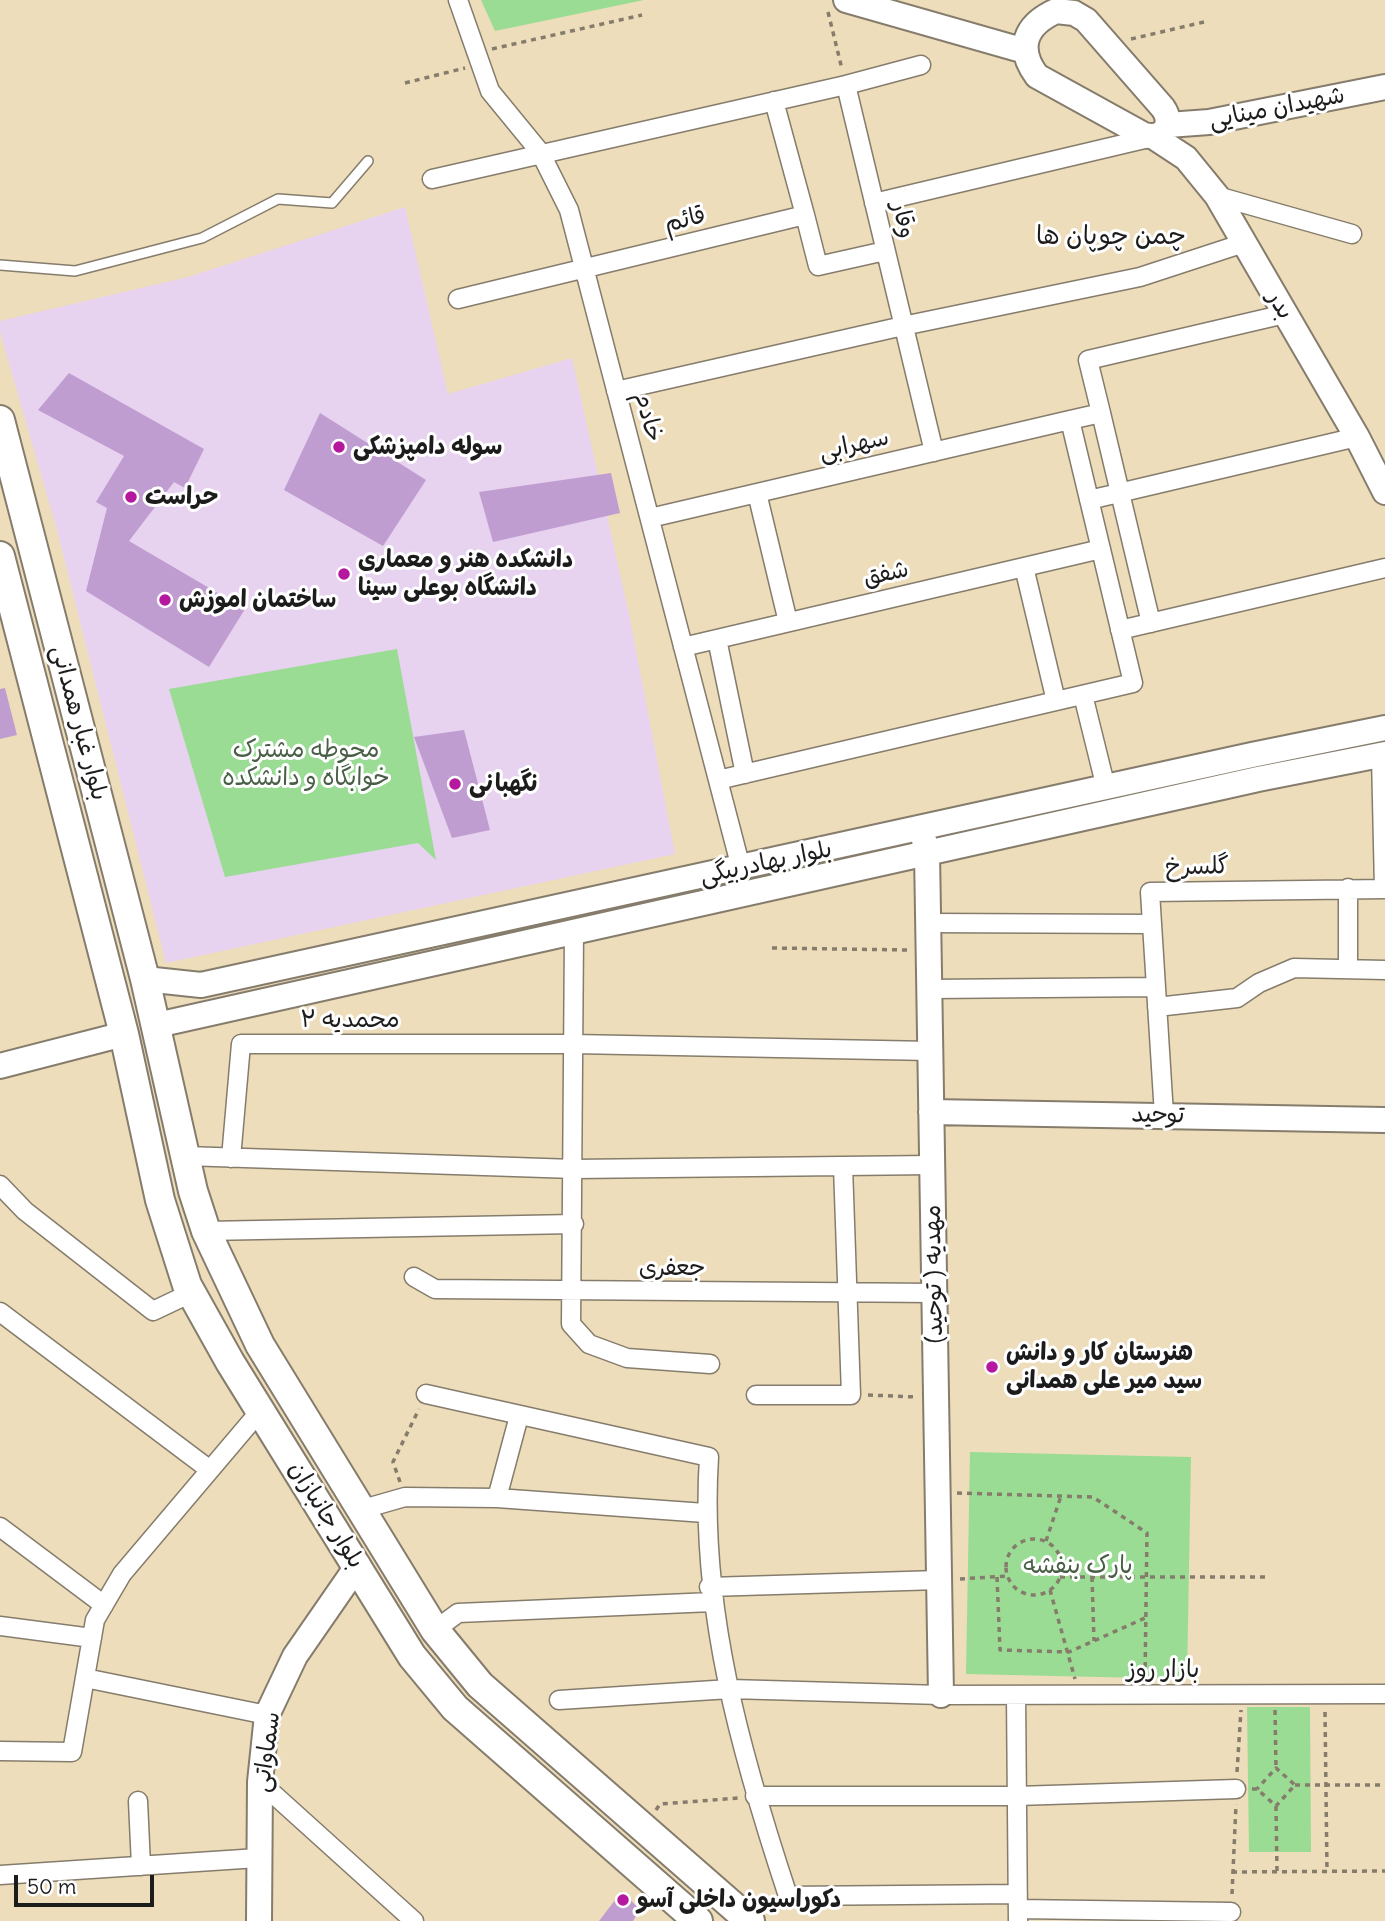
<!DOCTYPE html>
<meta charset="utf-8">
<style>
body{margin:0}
#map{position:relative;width:1385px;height:1921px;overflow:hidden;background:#edb;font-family:Delius,sans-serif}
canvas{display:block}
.scale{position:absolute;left:14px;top:1875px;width:140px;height:32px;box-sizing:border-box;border:4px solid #1c1c1c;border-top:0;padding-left:9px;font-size:21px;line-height:24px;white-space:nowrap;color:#1c1c1c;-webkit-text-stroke:5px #fff;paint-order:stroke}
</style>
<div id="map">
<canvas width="1385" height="1921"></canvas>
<div class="scale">50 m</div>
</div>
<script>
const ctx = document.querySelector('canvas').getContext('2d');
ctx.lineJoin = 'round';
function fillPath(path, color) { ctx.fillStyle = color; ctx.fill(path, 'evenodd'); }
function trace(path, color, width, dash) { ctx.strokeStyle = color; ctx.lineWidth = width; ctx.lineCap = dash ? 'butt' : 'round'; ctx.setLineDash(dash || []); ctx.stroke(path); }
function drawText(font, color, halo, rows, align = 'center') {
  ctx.font = font + ' Delius,"Playpen Sans Arabic",sans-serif'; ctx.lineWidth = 6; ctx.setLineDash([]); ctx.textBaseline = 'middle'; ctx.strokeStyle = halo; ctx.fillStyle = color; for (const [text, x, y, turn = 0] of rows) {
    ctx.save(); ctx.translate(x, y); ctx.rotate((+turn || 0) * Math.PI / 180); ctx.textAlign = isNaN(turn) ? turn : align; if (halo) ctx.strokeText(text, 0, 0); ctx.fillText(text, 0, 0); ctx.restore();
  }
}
fillPath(new Path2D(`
 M405 207 448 394 572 358 630 619 675 854 166 963 57 530 0 332V321L188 277Z`), '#e7d2ef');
fillPath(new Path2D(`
 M481 0H644L495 31Z
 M397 649 436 860 418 843 225 877 169 689Z
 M970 1452 1191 1457 1187 1679 966 1674Z
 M1247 1707H1310L1311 1852H1249Z`), '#9adc94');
fillPath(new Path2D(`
 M69 373 204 449 185 488 174 482 129 541 245 609 209 667 86 591 107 508 96 502 124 456 38 410Z
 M320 413 426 480 383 546 284 490Z
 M611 473 620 513 493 542 479 492Z
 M5 688 17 735 0 739V689Z
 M464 730 490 830 452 838 414 737Z
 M622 1891 640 1910 633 1921H599Z`), '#c09dd1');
const lane = new Path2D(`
 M0 265 75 271 202 238 278 199 332 203 368 161`);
const street = new Path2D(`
 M458 0 490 91 540 152 569 210 741 868
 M846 85 934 452
 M774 101 805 215
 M432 179 846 85 921 65
 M1217 196 1352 234
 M874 203 1153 137
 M458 299 805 215 818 266 885 251
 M616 391 903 326 1140 277 1244 243
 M1101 413 1088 360 1285 314
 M757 493 788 622
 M1089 500 1357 437
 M650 518 1070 420
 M1024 567 1056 701
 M1120 630 1385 568
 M717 639 745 774
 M683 647 1101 549
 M1083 695 1106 788
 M1381 755 1384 889
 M718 780 1133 683 1070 420 1101 413 1151 623
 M1348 888V967
 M928 923 1152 924
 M574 933 571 1324 589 1344 627 1358 710 1364
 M930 989 1156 987
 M1157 1007 1237 998 1259 983 1294 968 1385 970
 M1164 1115 1150 892 1385 889
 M185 1156 574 1169 932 1165
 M231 1158 241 1044H574L931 1051
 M0 1185 25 1211 153 1311 191 1293
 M206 1231 574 1224
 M414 1277 435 1289 935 1293
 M0 1312 210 1470
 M426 1394 709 1457C699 1607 741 1754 788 1896L1018 1894
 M756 1395H851L843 1166
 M497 1498 519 1416
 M363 1509 405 1497 497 1498 705 1513
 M0 1527 104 1605
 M709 1587 939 1580
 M0 1626 92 1638
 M435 1630 458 1613 712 1602
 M85 1678 267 1715
 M1016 1695 1018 1921
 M559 1700 730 1689 941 1695 1385 1694
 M0 1751 72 1752 95 1620 122 1574 260 1411
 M260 1782 414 1921
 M755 1796H1017L1236 1789
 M138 1801 141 1866
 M0 1875 258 1858
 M1018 1909 1231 1912`);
const secondary = new Path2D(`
 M846 0 1025 51
 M1056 11 1074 13 1086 20 1163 108C1174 124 1164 140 1144 135L1037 76C1016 48 1025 25 1056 11Z
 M1168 125 1209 122 1385 87
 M1154 137 1186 158 1217 196 1357 437 1385 492
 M924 840 927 853 941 1695
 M145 979 201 985 1252 755 1385 728
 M157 1025 1258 779 1385 754
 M0 1066 124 1034
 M931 1112 1385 1120
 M259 1921 260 1782 267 1715 295 1656 358 1565`);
const primary = new Path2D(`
 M0 420 145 979 193 1191 206 1231 260 1345 435 1630 480 1685 750 1921
 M0 556 124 1034 160 1200 187 1285 230 1362 412 1656 455 1708 698 1921`);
trace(lane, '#857c6c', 12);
trace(street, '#857c6c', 21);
trace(secondary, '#857c6c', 28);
trace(primary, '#857c6c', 32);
trace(new Path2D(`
 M828 12 842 69
 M1131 39 1204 22
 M492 49 642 15
 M405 83 465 68
 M772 948 909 950
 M868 1395 917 1397
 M400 1482 393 1462 419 1409
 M957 1493 1093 1497 1147 1533 1145 1679
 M1006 1567a28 28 0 1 1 56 0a28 28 0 1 1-56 0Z
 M1046 1541 1061 1496
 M997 1577 1000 1650 1069 1652 1145 1618
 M1060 1577H1269
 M1092 1577 1094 1641
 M960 1579 1007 1576
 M1050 1590 1075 1679
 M1275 1710 1276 1768
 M1325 1712 1327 1871
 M1237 1772 1241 1710
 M1295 1785H1385
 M1252 1789H1257L1276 1806 1295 1785 1276 1768 1257 1789
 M1276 1806 1277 1872
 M656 1810 660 1804 739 1798
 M1232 1872 1385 1871
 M1232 1894 1236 1804`), '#857c6c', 3.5, [5, 5]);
trace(lane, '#fff', 9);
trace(street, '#fff', 18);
trace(secondary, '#fff', 24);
trace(primary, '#fff', 28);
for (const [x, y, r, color] of [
 [339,447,7,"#b5179e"],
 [131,497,7,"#b5179e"],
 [344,574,7,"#b5179e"],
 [165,600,7,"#b5179e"],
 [455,784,7,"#b5179e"],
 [992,1367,7,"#b5179e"],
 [623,1900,7,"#b5179e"]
]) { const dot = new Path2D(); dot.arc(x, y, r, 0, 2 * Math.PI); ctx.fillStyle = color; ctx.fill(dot); trace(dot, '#fff', 2.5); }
drawText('24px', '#1c1c1c', '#fff', [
 ["شهیدان مینایی",1277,108,-11],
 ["قائم",685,220,-14],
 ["وقار",903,220,76],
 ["بدر",1280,305,60],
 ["خادم",648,417,75],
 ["سهرابی",854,445,-13],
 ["شفق",886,574,-13],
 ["بلوار غبار همدانی",79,723,75],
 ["بلوار بهادربیگی",766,863,-12],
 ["گلسرخ",1197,867,-1],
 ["محمدیه ۲",350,1020],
 ["توحید",1158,1115,1],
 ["جعفری",672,1268],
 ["مهدیه ( توحید)",934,1274,-91],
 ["بلوار جانبازان",326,1515,58],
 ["بازار روز",1163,1670],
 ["سماواتی",267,1752,-82]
]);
drawText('bold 24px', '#1c1c1c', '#fff', [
 ["سوله دامپزشکی",353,447],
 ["حراست",145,497],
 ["دانشکده هنر و معماری",358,560],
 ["دانشگاه بوعلی سینا",358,588],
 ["ساختمان اموزش",179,600],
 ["نگهبانی",469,784],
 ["هنرستان کار و دانش",1006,1353],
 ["سید میر علی همدانی",1006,1381],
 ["دکوراسیون داخلی آسو",637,1900]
], 'left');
drawText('24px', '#485f46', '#fff', [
 ["محوطه مشترک",306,750],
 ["خوابگاه و دانشکده",306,778],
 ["پارک بنفشه",1078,1566]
]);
drawText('26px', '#1c1c1c', '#fff', [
 ["چمن چوپان ها",1111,237]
]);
</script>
